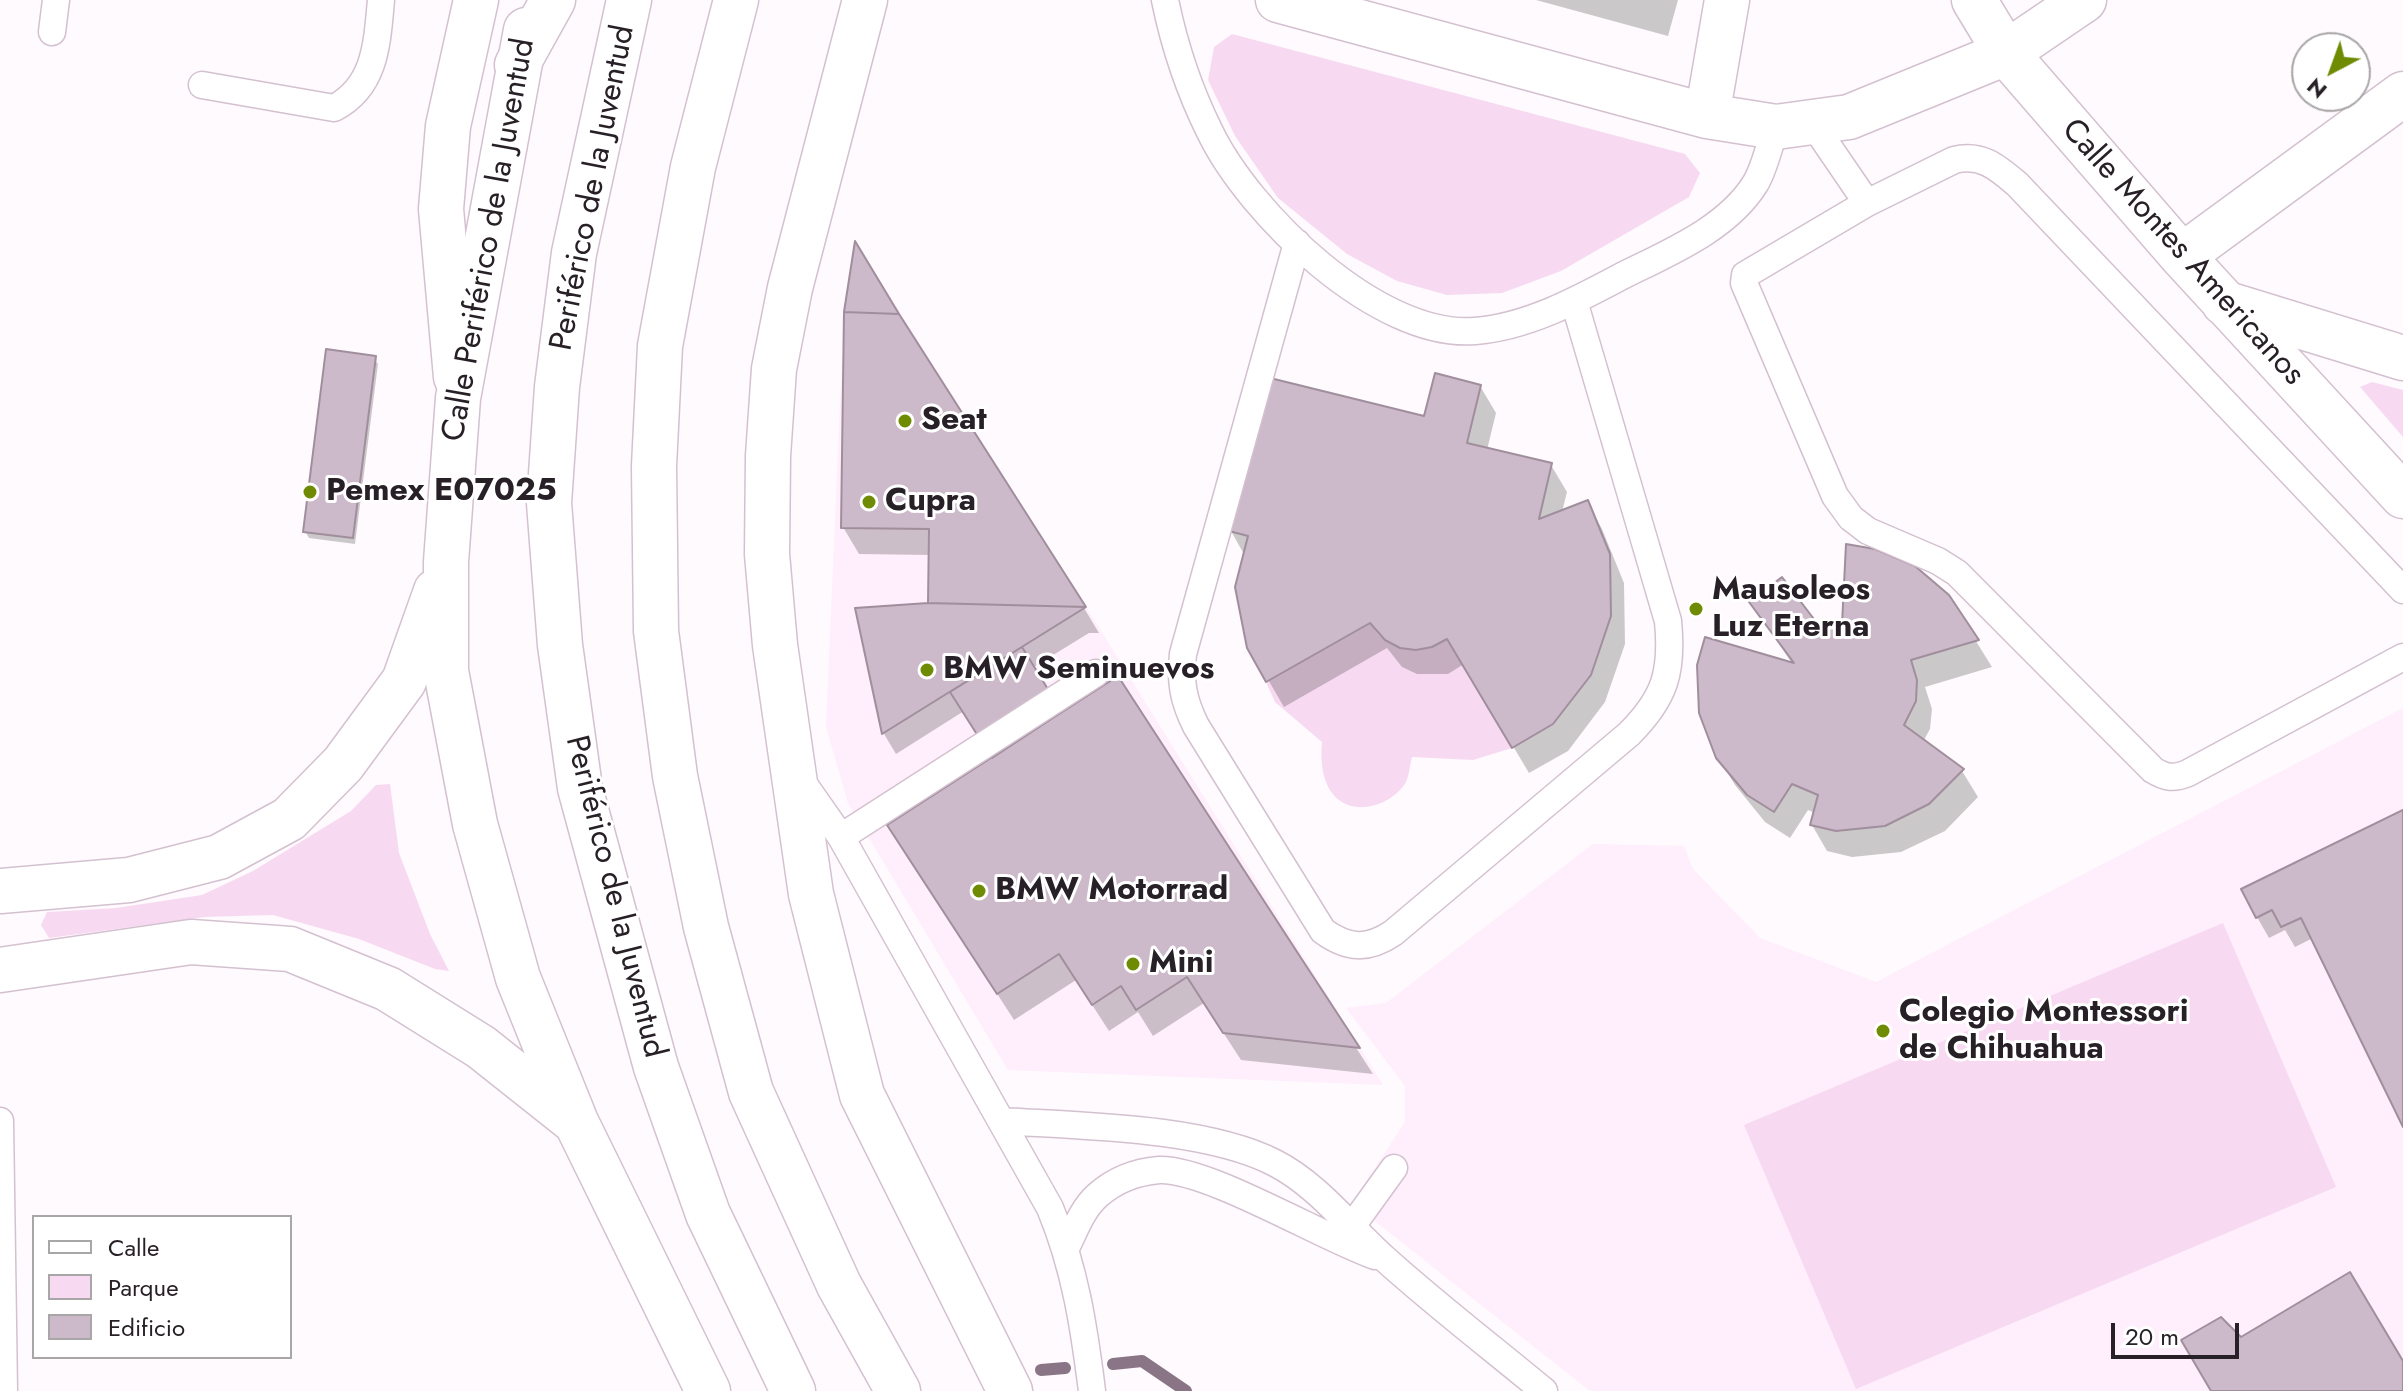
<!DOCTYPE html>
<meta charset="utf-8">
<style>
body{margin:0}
#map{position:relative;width:2403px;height:1391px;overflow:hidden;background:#fefafd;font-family:Jost,sans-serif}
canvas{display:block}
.legend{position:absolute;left:32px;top:1215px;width:260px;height:144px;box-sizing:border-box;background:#fff;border:2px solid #a9a6a8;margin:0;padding:10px 14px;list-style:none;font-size:24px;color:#272026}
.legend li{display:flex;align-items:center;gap:16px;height:40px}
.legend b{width:40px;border:2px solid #a9a6a8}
.north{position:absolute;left:2291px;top:32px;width:80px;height:80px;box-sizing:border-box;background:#fff;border:2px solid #a9a6a8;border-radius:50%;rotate:221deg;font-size:22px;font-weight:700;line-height:32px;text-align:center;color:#272026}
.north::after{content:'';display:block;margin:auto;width:28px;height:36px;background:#6f8b04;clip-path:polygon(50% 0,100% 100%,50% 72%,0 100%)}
.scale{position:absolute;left:2111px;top:1323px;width:128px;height:36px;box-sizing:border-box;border:4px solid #272026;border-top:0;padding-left:10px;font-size:24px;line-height:28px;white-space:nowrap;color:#272026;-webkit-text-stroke:6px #fff;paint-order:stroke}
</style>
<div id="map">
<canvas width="2403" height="1391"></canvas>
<ul class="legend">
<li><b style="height:10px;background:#fff"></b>Calle</li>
<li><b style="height:22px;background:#f7daf1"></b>Parque</li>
<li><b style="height:22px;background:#ccb9c9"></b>Edificio</li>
</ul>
<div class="north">N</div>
<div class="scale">20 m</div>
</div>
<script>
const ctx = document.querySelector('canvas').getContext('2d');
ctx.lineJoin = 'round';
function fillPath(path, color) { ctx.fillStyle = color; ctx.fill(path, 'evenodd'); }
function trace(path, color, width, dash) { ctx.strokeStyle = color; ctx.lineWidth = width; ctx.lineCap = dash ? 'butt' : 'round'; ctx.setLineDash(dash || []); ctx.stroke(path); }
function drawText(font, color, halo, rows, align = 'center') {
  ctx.font = font + ' Jost,sans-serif'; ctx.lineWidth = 6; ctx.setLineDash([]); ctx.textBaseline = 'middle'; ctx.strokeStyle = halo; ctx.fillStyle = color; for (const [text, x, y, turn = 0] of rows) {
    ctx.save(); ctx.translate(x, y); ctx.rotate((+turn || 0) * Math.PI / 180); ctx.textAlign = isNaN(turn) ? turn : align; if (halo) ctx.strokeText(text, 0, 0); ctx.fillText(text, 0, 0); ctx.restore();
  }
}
fillPath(new Path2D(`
 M855 241 1086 607 1383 1085 1008 1070 848 803 826 727 844 315Z
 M2403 708V1391H1590L1352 1203 1405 1122V1086L1346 1008 1386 1003 1593 844 1684 846 1693 869 1760 938 1876 982Z`), '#ffeefb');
fillPath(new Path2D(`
 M1232 34 1685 154 1700 173 1689 197 1561 271 1502 293 1447 295 1397 281 1347 254 1278 198 1235 136 1208 80 1214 47Z
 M2372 382 2403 390V437L2360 387Z
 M1370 623C1387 653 1419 655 1447 639L1512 748 1473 760 1412 757C1410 765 1409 776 1406 782 1394 803 1360 816 1339 800 1322 787 1320 761 1322 742L1275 702 1266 682Z
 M390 784 399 853 430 934 449 971 435 969 359 939 273 915 205 917 49 938 41 925 47 912 116 908 202 895 253 871 351 811 376 785Z
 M2223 923 2336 1187 1856 1389 1744 1125Z`), '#f7daf1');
fillPath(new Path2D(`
 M1536 0H1678L1668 36Z
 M846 312 1084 608 1099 633H1089L1032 668 1060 714 1118 679 1373 1074 1241 1060 1204 1003 1153 1036 1138 1012 1109 1031 1076 980 1014 1020 889 826 994 759 964 711 896 754 884 734 858 610 930 605 931 555 859 554 843 527Z
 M374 358 378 364 355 544 309 538 305 531Z
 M1480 386 1496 413 1487 450 1551 465 1567 492 1562 512 1587 502 1602 529 1624 583 1625 644 1605 702 1568 751 1529 773 1464 664 1448 674H1417L1402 667 1387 648 1284 707 1249 647 1245 556 1231 531Z
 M1948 596 1992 667 1925 687 1932 709 1930 729 1923 742 1962 771 1978 797 1945 831 1901 852 1852 857 1827 851 1812 825 1815 813 1808 810 1790 838 1765 822 1735 785 1718 757 1793 665 1751 602 1823 634Z
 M2403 813V1122L2313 938 2295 947 2285 930 2269 938 2257 917Z`), '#0003');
trace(new Path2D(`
 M1113 1364 1142 1361 1186 1391
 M1041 1370 1065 1368`), '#8a7587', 12);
const building = new Path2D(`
 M855 241 899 314 844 312Z
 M844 312 899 314 1086 607 928 603 929 529 841 528Z
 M326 349 376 356 353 538 303 532Z
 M1435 373 1481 385 1467 443 1552 463 1539 519 1588 500 1610 554 1611 616 1591 675 1553 724 1512 748 1447 639 1432 647 1416 650 1400 648 1385 640 1370 623 1266 682 1247 648 1235 587 1248 536 1229 531 1266 377 1424 416Z
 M1846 544 1875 549 1915 566 1949 595 1979 640 1911 660 1917 680 1916 701 1904 725 1964 769 1929 804 1885 826 1836 831 1810 825 1818 795 1792 784 1774 812 1747 795 1716 758 1699 713 1697 665 1705 637 1794 663 1749 602 1782 577 1823 631 1842 624Z
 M928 603 1086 607 882 734 855 608Z
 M1022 647 1062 712 992 758 950 692Z
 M1118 676 1301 958 1360 1048 1223 1033 1187 977 1136 1010 1121 986 1092 1005 1059 954 997 994 887 825Z
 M2403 810V1127L2301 918 2281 927 2272 910 2256 918 2241 889Z
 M2350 1272 2403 1361V1391H2211L2181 1340 2221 1317 2241 1337Z`);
fillPath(building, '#ccb9c9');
trace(building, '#a08e9d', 2);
const service = new Path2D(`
 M1165 0C1174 44 1190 92 1210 132 1249 213 1378 339 1475 331 1527 327 1577 300 1622 276 1668 253 1727 229 1755 184 1765 168 1769 145 1776 127
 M52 32 56 0
 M202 85 334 108C376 86 377 43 381 0
 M1813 124 1867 203
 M1297 243 1183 654C1180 682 1183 700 1196 726L1323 931C1348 949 1368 950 1393 933L1629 734C1665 698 1673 672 1668 621L1574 301
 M2403 590 2017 184C1997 167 1981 153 1954 160L1867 203 1745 275 1744 283 1835 496 1851 518 1868 531 1938 561 1957 573 2153 770C2166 778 2174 779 2188 773L2403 657
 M801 780 841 837 1050 1208C1075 1268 1084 1327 1092 1391
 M841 837 1096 673
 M0 1121 4 1391
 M1001 1121C1080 1126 1205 1127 1275 1163 1318 1185 1350 1228 1385 1259 1436 1305 1491 1347 1544 1391
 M1342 1240 1394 1168
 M1066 1248C1075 1230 1082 1209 1098 1195 1115 1180 1136 1172 1159 1170 1207 1168 1321 1237 1375 1256`);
const minor = new Path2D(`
 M1278 0 1707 116 1776 127 1849 117 2006 53 2084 0
 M1974 0 2006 53 2182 256 2403 496
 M1707 116 1727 0
 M2182 256 2403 94
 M2224 303 2403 358`);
const tertiary = new Path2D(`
 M456 377 441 209 448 126 476 0`);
const secondary = new Path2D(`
 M865 0 790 288 774 369 768 456 767 554 775 645 811 894 862 1095 1010 1391
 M526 30 458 398 446 562V671L475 824 518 978 576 1122 708 1391
 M0 891 129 880 219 857 289 819 343 764 404 681 436 591
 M0 970 191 942 290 949 388 989 481 1047 573 1120`);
const trunk = new Path2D(`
 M629 0 574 253 557 387 549 503 560 645 580 788 656 1067 708 1214 793 1391
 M736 0 693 167 660 346 654 466 656 631 675 776 706 927 751 1092 839 1285 898 1391
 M517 65 553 0`);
trace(service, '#d4c1d0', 29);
trace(minor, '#d4c1d0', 47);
trace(tertiary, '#d4c1d0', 47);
trace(secondary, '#d4c1d0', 47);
trace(trunk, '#d4c1d0', 47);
trace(service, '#fff', 26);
trace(minor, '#fff', 44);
trace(tertiary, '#fff', 44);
trace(secondary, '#fff', 44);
trace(trunk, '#fff', 44);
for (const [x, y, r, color] of [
 [905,421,8,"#6f8b04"],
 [310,492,8,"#6f8b04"],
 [869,502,8,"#6f8b04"],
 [1696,609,8,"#6f8b04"],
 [927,670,8,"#6f8b04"],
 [979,891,8,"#6f8b04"],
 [1133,964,8,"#6f8b04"],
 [1883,1031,8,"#6f8b04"]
]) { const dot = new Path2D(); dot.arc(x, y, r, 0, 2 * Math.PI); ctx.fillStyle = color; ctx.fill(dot); trace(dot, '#fff', 3); }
drawText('32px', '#272026', '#fff', [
 ["Periférico de la Juventud",594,188,-79],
 ["Calle Periférico de la Juventud",490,240,-80],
 ["Calle Montes Americanos",2182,253,48],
 ["Periférico de la Juventud",614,897,76]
]);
drawText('bold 32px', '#272026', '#fff', [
 ["Seat",921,421],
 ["Pemex E07025",326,492],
 ["Cupra",885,502],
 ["Mausoleos",1712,591],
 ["Luz Eterna",1712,628],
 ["BMW Seminuevos",943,670],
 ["BMW Motorrad",995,891],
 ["Mini",1149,964],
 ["Colegio Montessori",1899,1013],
 ["de Chihuahua",1899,1050]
], 'left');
</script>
